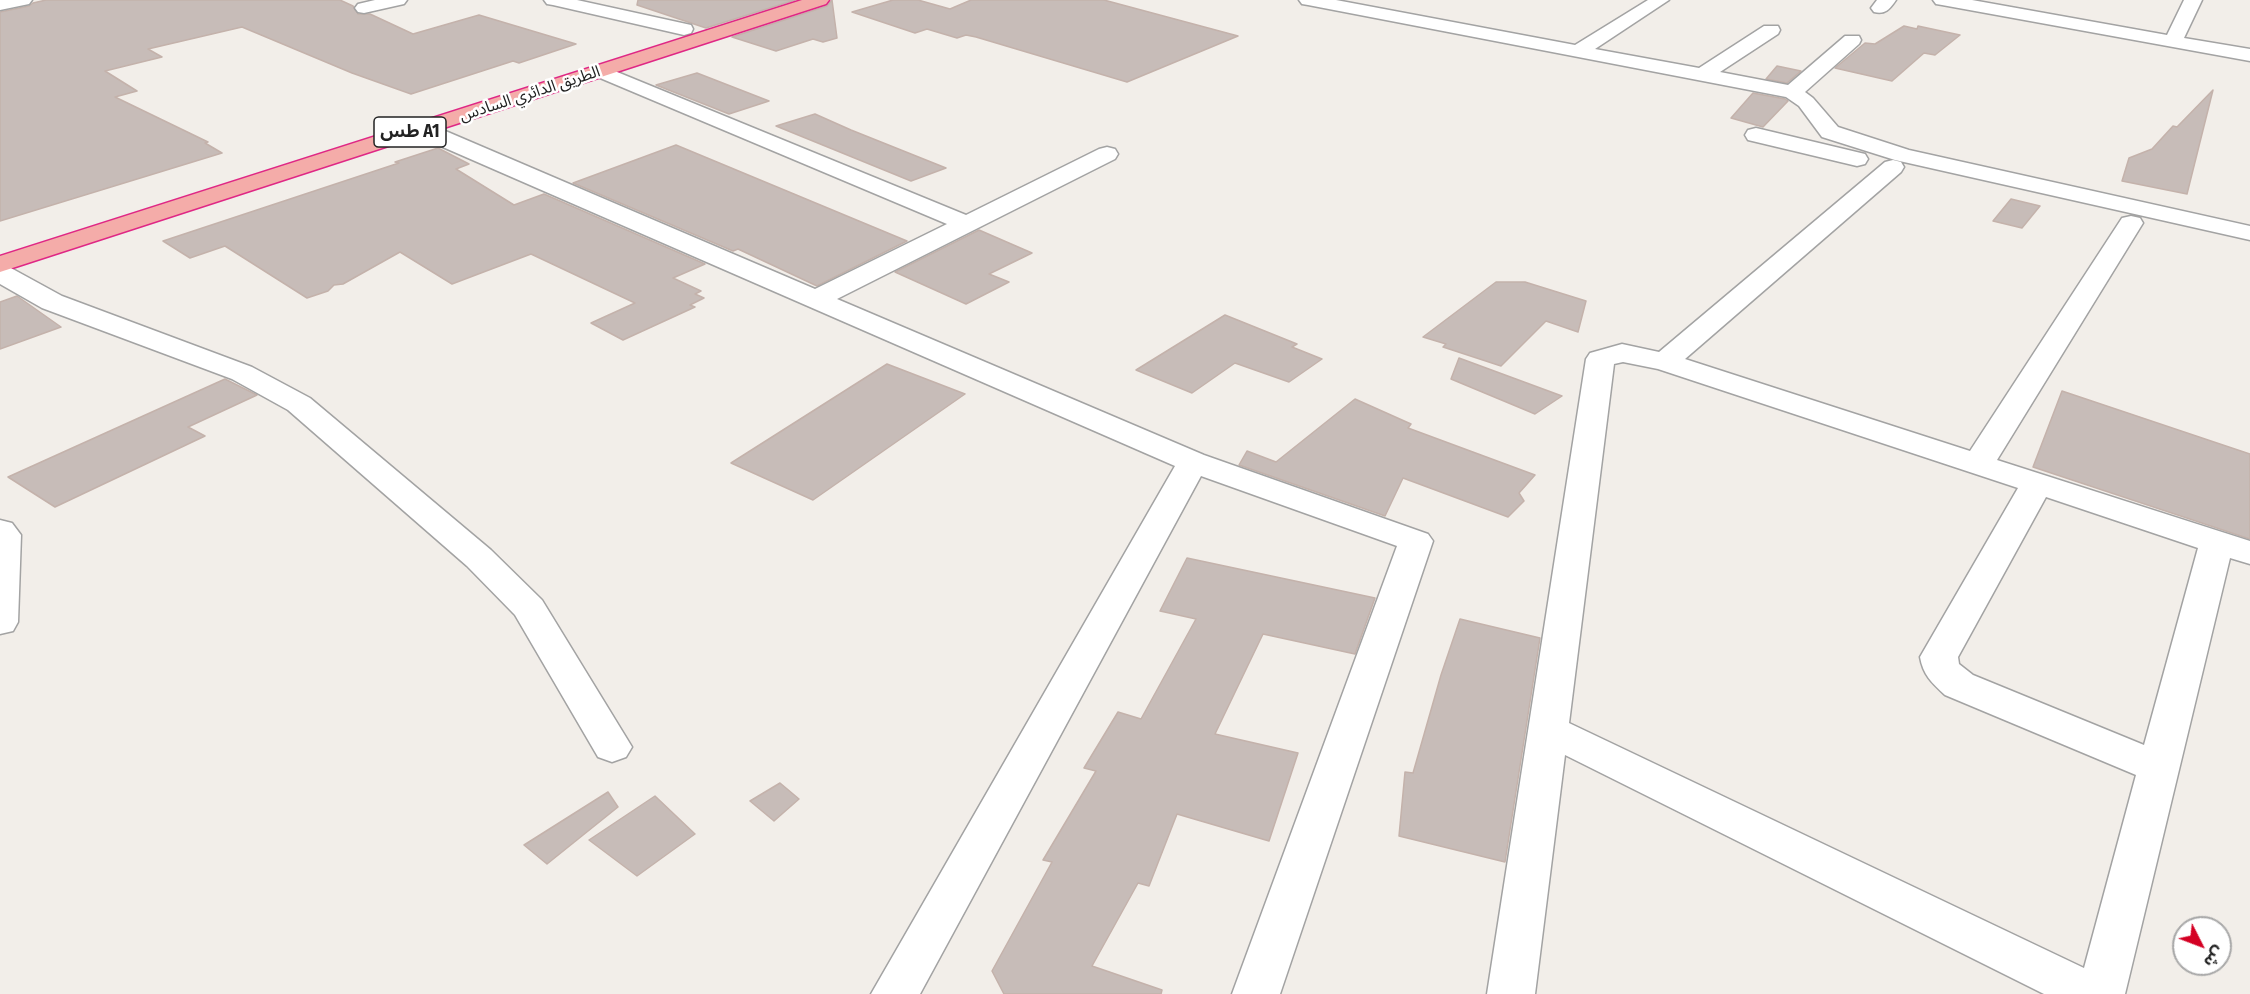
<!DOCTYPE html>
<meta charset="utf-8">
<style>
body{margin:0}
#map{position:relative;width:2250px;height:994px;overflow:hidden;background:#f2eee9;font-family:"Fira Sans Condensed","Noto Sans Arabic",sans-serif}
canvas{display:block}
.north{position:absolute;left:2172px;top:916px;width:60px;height:60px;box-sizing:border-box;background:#fff;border:2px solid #a7a7a7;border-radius:50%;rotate:132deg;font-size:16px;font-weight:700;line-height:24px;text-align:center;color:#222}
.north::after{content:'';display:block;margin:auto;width:21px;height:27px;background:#d40023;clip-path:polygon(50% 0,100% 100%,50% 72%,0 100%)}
</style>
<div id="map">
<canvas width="2250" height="994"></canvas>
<div class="north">ش</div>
</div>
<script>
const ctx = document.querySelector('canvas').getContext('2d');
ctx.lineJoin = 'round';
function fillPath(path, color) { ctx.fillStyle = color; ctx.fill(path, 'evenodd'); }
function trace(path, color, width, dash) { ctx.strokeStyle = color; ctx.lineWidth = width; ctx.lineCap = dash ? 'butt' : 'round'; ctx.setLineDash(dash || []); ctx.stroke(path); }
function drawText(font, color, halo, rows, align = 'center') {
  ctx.font = font + ' "Fira Sans Condensed","Noto Sans Arabic",sans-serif'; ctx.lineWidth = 5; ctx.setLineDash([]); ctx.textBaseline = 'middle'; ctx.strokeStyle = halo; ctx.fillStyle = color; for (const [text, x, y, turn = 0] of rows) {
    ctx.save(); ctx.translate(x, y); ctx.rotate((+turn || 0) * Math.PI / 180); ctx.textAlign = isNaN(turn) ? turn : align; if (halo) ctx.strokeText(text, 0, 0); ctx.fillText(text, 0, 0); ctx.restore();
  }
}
const building = new Path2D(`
 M46 0H340L353 6 358 14H370L413 34 479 15 576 44 519 63 513 61 411 94 352 73 242 27 148 49 162 57 105 71 137 91 115 97 208 142 205 143 222 153 0 221V12L29 6 33 3Z
 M638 0H795L706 28 637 5Z
 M832 0 837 38 823 42 813 39 776 51 732 37 827 6Z
 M893 0H918L950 9 971 0H1104L1238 36 1127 82 976 37 966 35 957 38 927 29 915 33 852 12Z
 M1904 26 1917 29 1918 26 1960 35 1935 55 1924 53 1892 81 1835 68 1865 43 1875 44Z
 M1777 66 1801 71 1787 83 1766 79Z
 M697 73 769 101 729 114 656 85Z
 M2213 90 2187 194 2122 181 2129 158 2152 149 2173 126 2177 127Z
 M1753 93 1785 99 1788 101 1763 127 1731 118Z
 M815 114 851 130 946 168 911 181 776 126Z
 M676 145 907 241 817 286 738 249 733 251 573 183Z
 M438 148 469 164 456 169 514 205 544 194 705 264 673 278 701 291 695 294 704 298 690 305 695 307 623 340 591 323 635 303 531 254 452 284 400 252 343 284 334 285 328 291 307 298 225 246 190 258 163 241 399 163 395 162Z
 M2011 199 2040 206 2022 228 1993 221Z
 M979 230 1032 253 989 274 1009 282 966 304 895 272Z
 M1496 282H1525L1586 301 1578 332 1546 321 1501 366 1443 347 1446 344 1423 337Z
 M17 296 61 327 0 349V302Z
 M1225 315 1297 344 1292 347 1322 359 1289 382 1235 363 1192 393 1136 370Z
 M1459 358 1562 396 1535 414 1451 379Z
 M887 364 965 394 813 500 731 463Z
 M225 379 257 395 188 427 205 436 55 507 8 477Z
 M2062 391 2250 454V539L2033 467Z
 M1355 399 1411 424 1408 428 1535 475 1519 493 1524 501 1508 517 1403 478 1385 516 1239 465 1247 451 1276 462Z
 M1187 558 1375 598 1355 654 1263 634 1215 734 1298 753 1269 841 1177 814 1149 886 1138 883 1092 966 1162 990 1161 994H1004L992 971 1052 862 1043 860 1096 771 1084 768 1118 712 1141 719 1196 619 1160 611Z
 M1460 619 1540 638 1505 862 1399 836 1405 772 1413 773 1441 675Z
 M780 783 799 799 774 821 750 801Z
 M608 792 618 807 547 864 524 845Z
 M655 796 695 834 637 876 589 840Z`);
fillPath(building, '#c7bcb8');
trace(building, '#c4b2ab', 1.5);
const minor = new Path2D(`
 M0 0H32L29 4 0 10Z
 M375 0H407L404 4 364 13 358 12 355 8 358 4Z
 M544 0H577L691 25 693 29 691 33 684 35 553 5 547 4Z
 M1299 0H1336L1575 45 1648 0H1669L1595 49 1699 68 1764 26H1778L1780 30 1778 34 1720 72 1788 85 1845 36H1859L1861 40 1859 44 1805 92 1813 98 1838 127 1909 150 2250 226V240L1895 160 1822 137 1799 106 1786 97 1308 5 1302 4Z
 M1877 0H1896C1890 9 1885 15 1874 12L1871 8Z
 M1933 0H1972L2167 35 2184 0H2202L2184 38 2250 49V61L1942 5 1936 4Z
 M600 65 966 215 1099 149 1107 147 1115 149 1118 154 1115 159 837 299 1204 455 1428 534 1433 541 1280 994H1232L1397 546 1201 476 920 994H871L1175 466 413 134 410 129 413 124 421 123 429 124 815 289 947 224 593 75 590 71 593 67Z
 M1756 128 1865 154 1868 159 1865 164 1857 166 1748 140 1745 135 1748 130Z
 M1893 160 1901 162 1904 167 1901 172 1685 359 1970 451 2122 218 2131 216 2140 218 2143 223 1997 460 2250 541V564L2230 558 2125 994H2044L1565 755 1535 994H1487L1586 359 1590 353 1622 344 1659 352 1885 162ZM1623 362 1658 369 2018 488 1920 657C1923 675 1932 683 1945 695L2136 775 2084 968 1569 723 1614 364ZM2046 497 2198 548 2144 745 1973 675 1959 664 1958 657Z
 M0 265 9 267 62 296 252 367 310 398 491 550 542 600 632 747 626 757 612 762 598 757 515 615 467 566 288 410 232 379 42 308 0 284Z
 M0 520 12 523 21 535 18 622 13 631 0 634Z`);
const trunk = new Path2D(`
 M802 0H829L826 4 0 272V256Z`);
trace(minor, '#a3a3a3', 3);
trace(trunk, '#df2785', 3);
fillPath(minor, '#fff');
fillPath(trunk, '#f4aca9');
drawText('16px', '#222', '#fff', [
 ["الطريق الدائري السادس",530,94,-18]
]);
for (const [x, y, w] of [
 [410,132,72]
]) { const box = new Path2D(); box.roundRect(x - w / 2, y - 15, w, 30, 4.5); ctx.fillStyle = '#fff'; ctx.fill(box); trace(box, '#222', 1.5); }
drawText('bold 18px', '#222', null, [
 ["طس A1",410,132]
]);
</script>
